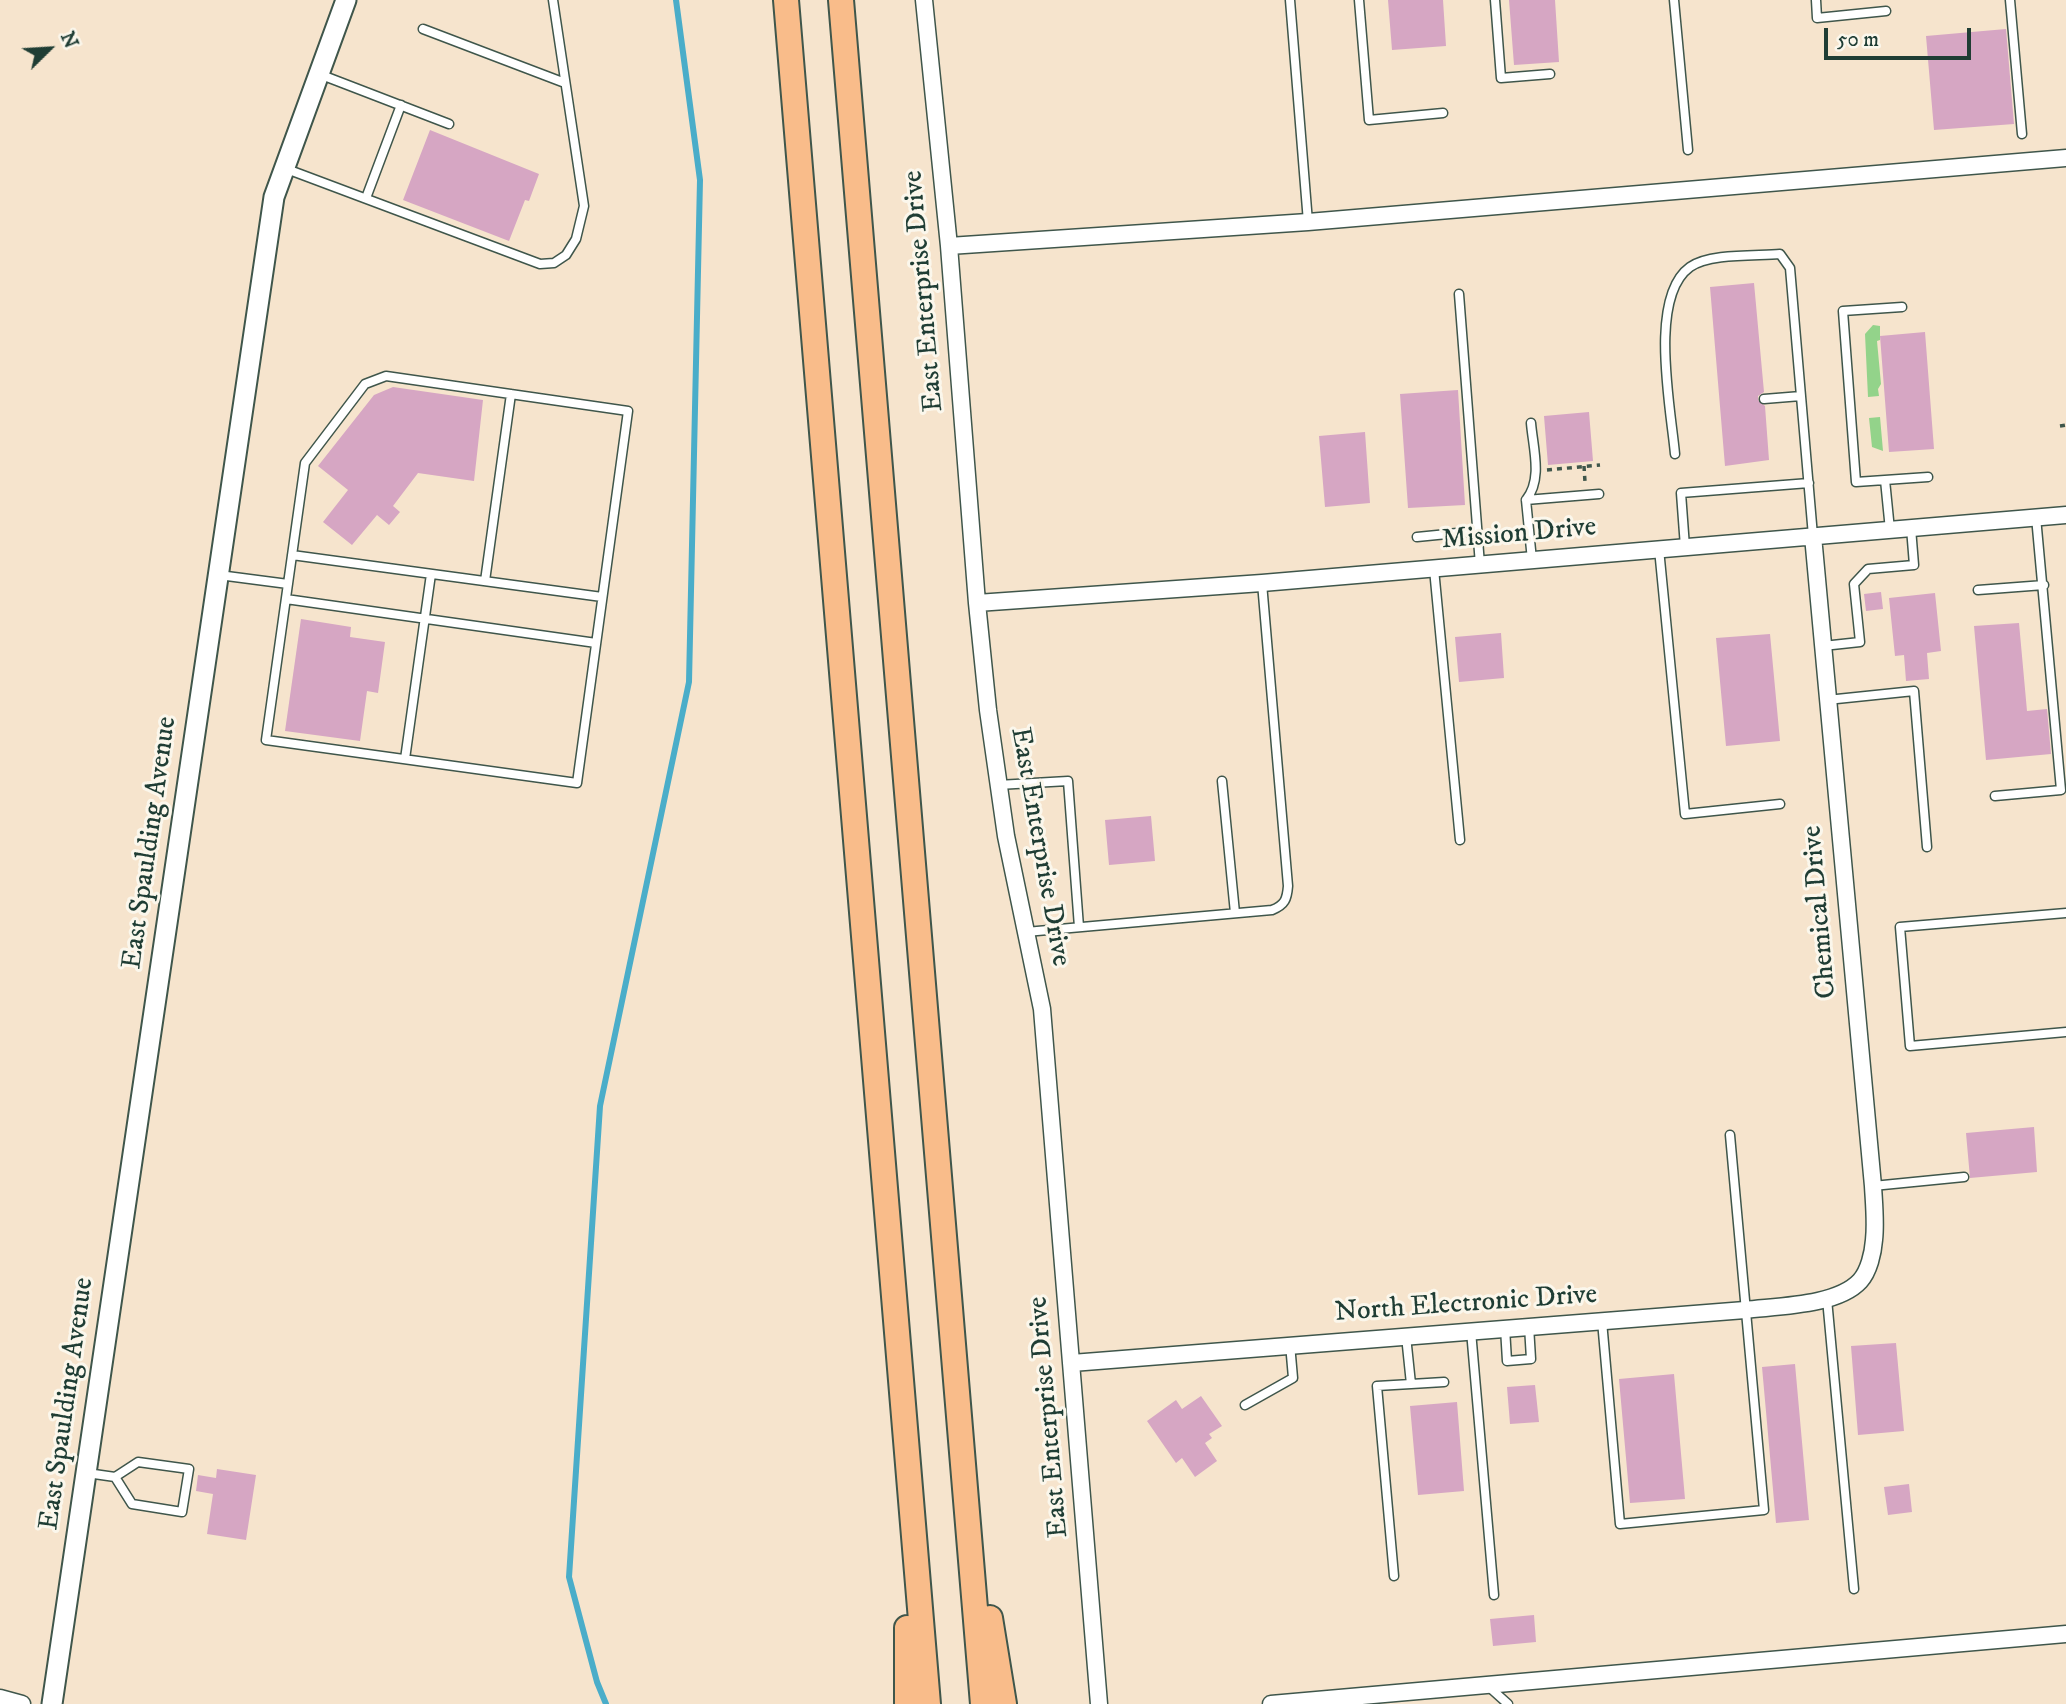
<!DOCTYPE html>
<style>
body{margin:0}
#map{position:relative;width:2066px;height:1704px;overflow:hidden;background:#f6e4cd;font-family:"IM FELL DW Pica",serif}
canvas{display:block}
.north{position:absolute;left:14px;top:14px;width:70px;height:70px;-webkit-text-stroke:5px #fbf7ec;paint-order:stroke;rotate:66deg;font-size:19px;font-weight:700;line-height:28px;text-align:center;color:#1f3d34}
.north::after{content:'';display:block;margin:auto;width:24px;height:32px;background:#1f3d34;clip-path:polygon(50% 0,100% 100%,50% 72%,0 100%)}
.scale{position:absolute;left:1824px;top:28px;width:147px;height:32px;box-sizing:border-box;border:4px solid #1f3d34;border-top:0;padding-left:9px;font-size:21px;line-height:24px;white-space:nowrap;color:#1f3d34;-webkit-text-stroke:5px #fbf7ec;paint-order:stroke}
</style>
<div id="map">
<canvas width="2066" height="1704"></canvas>
<div class="north">N</div>
<div class="scale">50 m</div>
</div>
<script>
const ctx = document.querySelector('canvas').getContext('2d');
ctx.lineJoin = 'round';
function fillPath(path, color) { ctx.fillStyle = color; ctx.fill(path, 'evenodd'); }
function trace(path, color, width, dash) { ctx.strokeStyle = color; ctx.lineWidth = width; ctx.lineCap = dash ? 'butt' : 'round'; ctx.setLineDash(dash || []); ctx.stroke(path); }
function drawText(font, color, halo, rows, align = 'center') {
  ctx.font = font + ' "IM FELL DW Pica",serif'; ctx.lineWidth = 6; ctx.setLineDash([]); ctx.textBaseline = 'middle'; ctx.strokeStyle = halo; ctx.fillStyle = color; for (const [text, x, y, turn = 0] of rows) {
    ctx.save(); ctx.translate(x, y); ctx.rotate((+turn || 0) * Math.PI / 180); ctx.textAlign = isNaN(turn) ? turn : align; if (halo) ctx.strokeText(text, 0, 0); ctx.fillText(text, 0, 0); ctx.restore();
  }
}
fillPath(new Path2D(`
 M1873 325 1880 326V340L1877 341 1881 384 1878 389 1879 396 1868 397 1865 334Z
 M1880 417 1883 451 1872 447 1869 418Z`), '#93d38a');
trace(new Path2D(`
 M606 1704 597 1682 569 1577 600 1106 689 682 700 180 676 0`), '#4aadc9', 6);
fillPath(new Path2D(`
 M1388 0H1443L1446 46 1392 50Z
 M1509 0H1555L1559 62 1514 65Z
 M2006 29 2014 124 1934 130 1926 36Z
 M430 130 539 174 529 201 525 200 509 241 403 200Z
 M1754 283 1764 392 1758 396V400L1765 406 1769 460 1725 466 1710 287Z
 M1925 332 1934 449 1889 452 1880 336Z
 M393 387 483 400 474 481 418 473 393 506 400 512 389 525 377 515 352 545 323 522 348 490 318 466 374 395Z
 M1458 390 1465 505 1408 508 1400 394Z
 M1589 412 1593 461 1548 465 1544 416Z
 M1365 432 1370 503 1325 507 1319 436Z
 M1881 592 1883 609 1866 611 1864 594Z
 M1935 593 1941 651 1927 653 1929 679 1906 681 1904 655 1895 656 1889 598Z
 M301 619 351 627 350 637 385 642 378 693 367 691 360 741 285 731Z
 M2019 623 2027 711 2047 709 2051 754 1986 760 1974 626Z
 M1501 633 1504 678 1459 682 1455 637Z
 M1770 634 1780 741 1726 746 1716 638Z
 M1151 816 1155 861 1109 865 1105 820Z
 M2034 1127 2037 1172 1970 1178 1966 1133Z
 M1896 1343 1904 1431 1858 1435 1851 1346Z
 M1795 1364 1809 1520 1776 1523 1762 1367Z
 M1674 1374 1685 1499 1630 1503 1619 1379Z
 M1535 1385 1539 1422 1510 1424 1507 1387Z
 M1201 1396 1222 1426 1209 1434 1212 1438 1205 1443 1217 1461 1195 1477 1182 1458 1176 1463 1147 1421 1176 1400 1182 1409Z
 M1457 1402 1464 1491 1418 1495 1410 1406Z
 M217 1469 256 1475 246 1540 207 1534 213 1494 196 1491 198 1475 216 1478Z
 M1909 1484 1912 1512 1888 1515 1884 1487Z
 M1534 1615 1536 1642 1493 1646 1490 1619Z`), '#d6a6c3');
const service = new Path2D(`
 M1290 0 1308 222
 M1359 0 1369 120 1443 113
 M1495 0 1501 78 1550 74
 M1674 0 1688 150
 M1816 0 1817 18 1886 11
 M2010 0 2022 134
 M423 29 565 83
 M319 74 449 124
 M284 168 540 264 554 263 566 255 576 239 584 206 553 0
 M366 198 401 105
 M1459 294 1480 565
 M1902 307 1843 311 1856 482 1928 477
 M386 376 628 411 577 783 266 740 305 463 365 384Z
 M1764 399 1801 396
 M1675 454C1671 409 1648 297 1690 267 1709 253 1756 256 1780 254L1790 268 1813 536
 M1885 480 1890 530
 M1526 500C1543 479 1533 448 1531 423
 M1417 537 1477 531
 M1685 547 1681 493 1809 483
 M1659 549 1685 814 1780 804
 M292 555 602 597
 M1532 560 1526 500 1599 494
 M1434 569 1460 840
 M219 575 288 584
 M485 581 511 394
 M1978 590 2044 585
 M286 599 596 643
 M1823 646 1860 642 1854 584 1868 569 1914 565 1911 528
 M1827 700 1914 691 1927 847
 M405 759 431 574
 M1222 781 1235 913
 M998 785 1068 781 1079 927
 M1995 796 2061 790 2036 517
 M2066 913 1900 927 1910 1046 2066 1032
 M1026 932 1272 910C1285 905 1287 899 1288 886L1262 583
 M1873 1186 1964 1177
 M1827 1299 1854 1589
 M1602 1321 1620 1524 1764 1510 1730 1135
 M1505 1328 1507 1361 1531 1359 1529 1326
 M1471 1331 1494 1595
 M1406 1336 1411 1384 1444 1382
 M1245 1405 1293 1378 1290 1344
 M87 1473 115 1477 138 1462 189 1469 182 1512 132 1504 115 1477
 M1394 1576 1377 1386 1411 1384
 M1488 1686 1508 1704`);
const minor = new Path2D(`
 M924 0 949 246 977 603 988 710 1006 836 1042 1009 1099 1704
 M949 246 1308 222 2066 158
 M977 603 1262 583 2066 515
 M1072 1363 1745 1310C1777 1306 1837 1306 1860 1281 1869 1271 1873 1253 1874 1240 1876 1223 1874 1204 1873 1186L1813 536
 M0 1698 22 1704
 M1271 1704 2066 1634`);
const tertiary = new Path2D(`
 M52 1704 274 197 346 0`);
const trunk = new Path2D(`
 M786 0 928 1704
 M841 0 983 1704
 M990 1618 1004 1704
 M907 1704V1628`);
trace(service, '#3f564b', 11);
trace(minor, '#3f564b', 19);
trace(tertiary, '#3f564b', 23);
trace(trunk, '#3f564b', 28);
trace(new Path2D(`
 M2060 426 2066 425
 M1584 466 1585 482
 M1547 470 1600 465`), '#3f564b', 3.5, [5, 5]);
trace(service, '#fff', 8);
trace(minor, '#fff', 16);
trace(tertiary, '#fff', 19);
trace(trunk, '#f9bc8a', 24);
drawText('28px', '#1f3d34', '#fbf7ec', [
 ["East Enterprise Drive",925,291,-95],
 ["Mission Drive",1519,535,-5],
 ["East Spaulding Avenue",151,843,-82],
 ["East Enterprise Drive",1039,847,80],
 ["Chemical Drive",1821,912,-95],
 ["North Electronic Drive",1466,1305,-4],
 ["East Spaulding Avenue",68,1404,-82],
 ["East Enterprise Drive",1050,1417,-95]
]);
</script>
